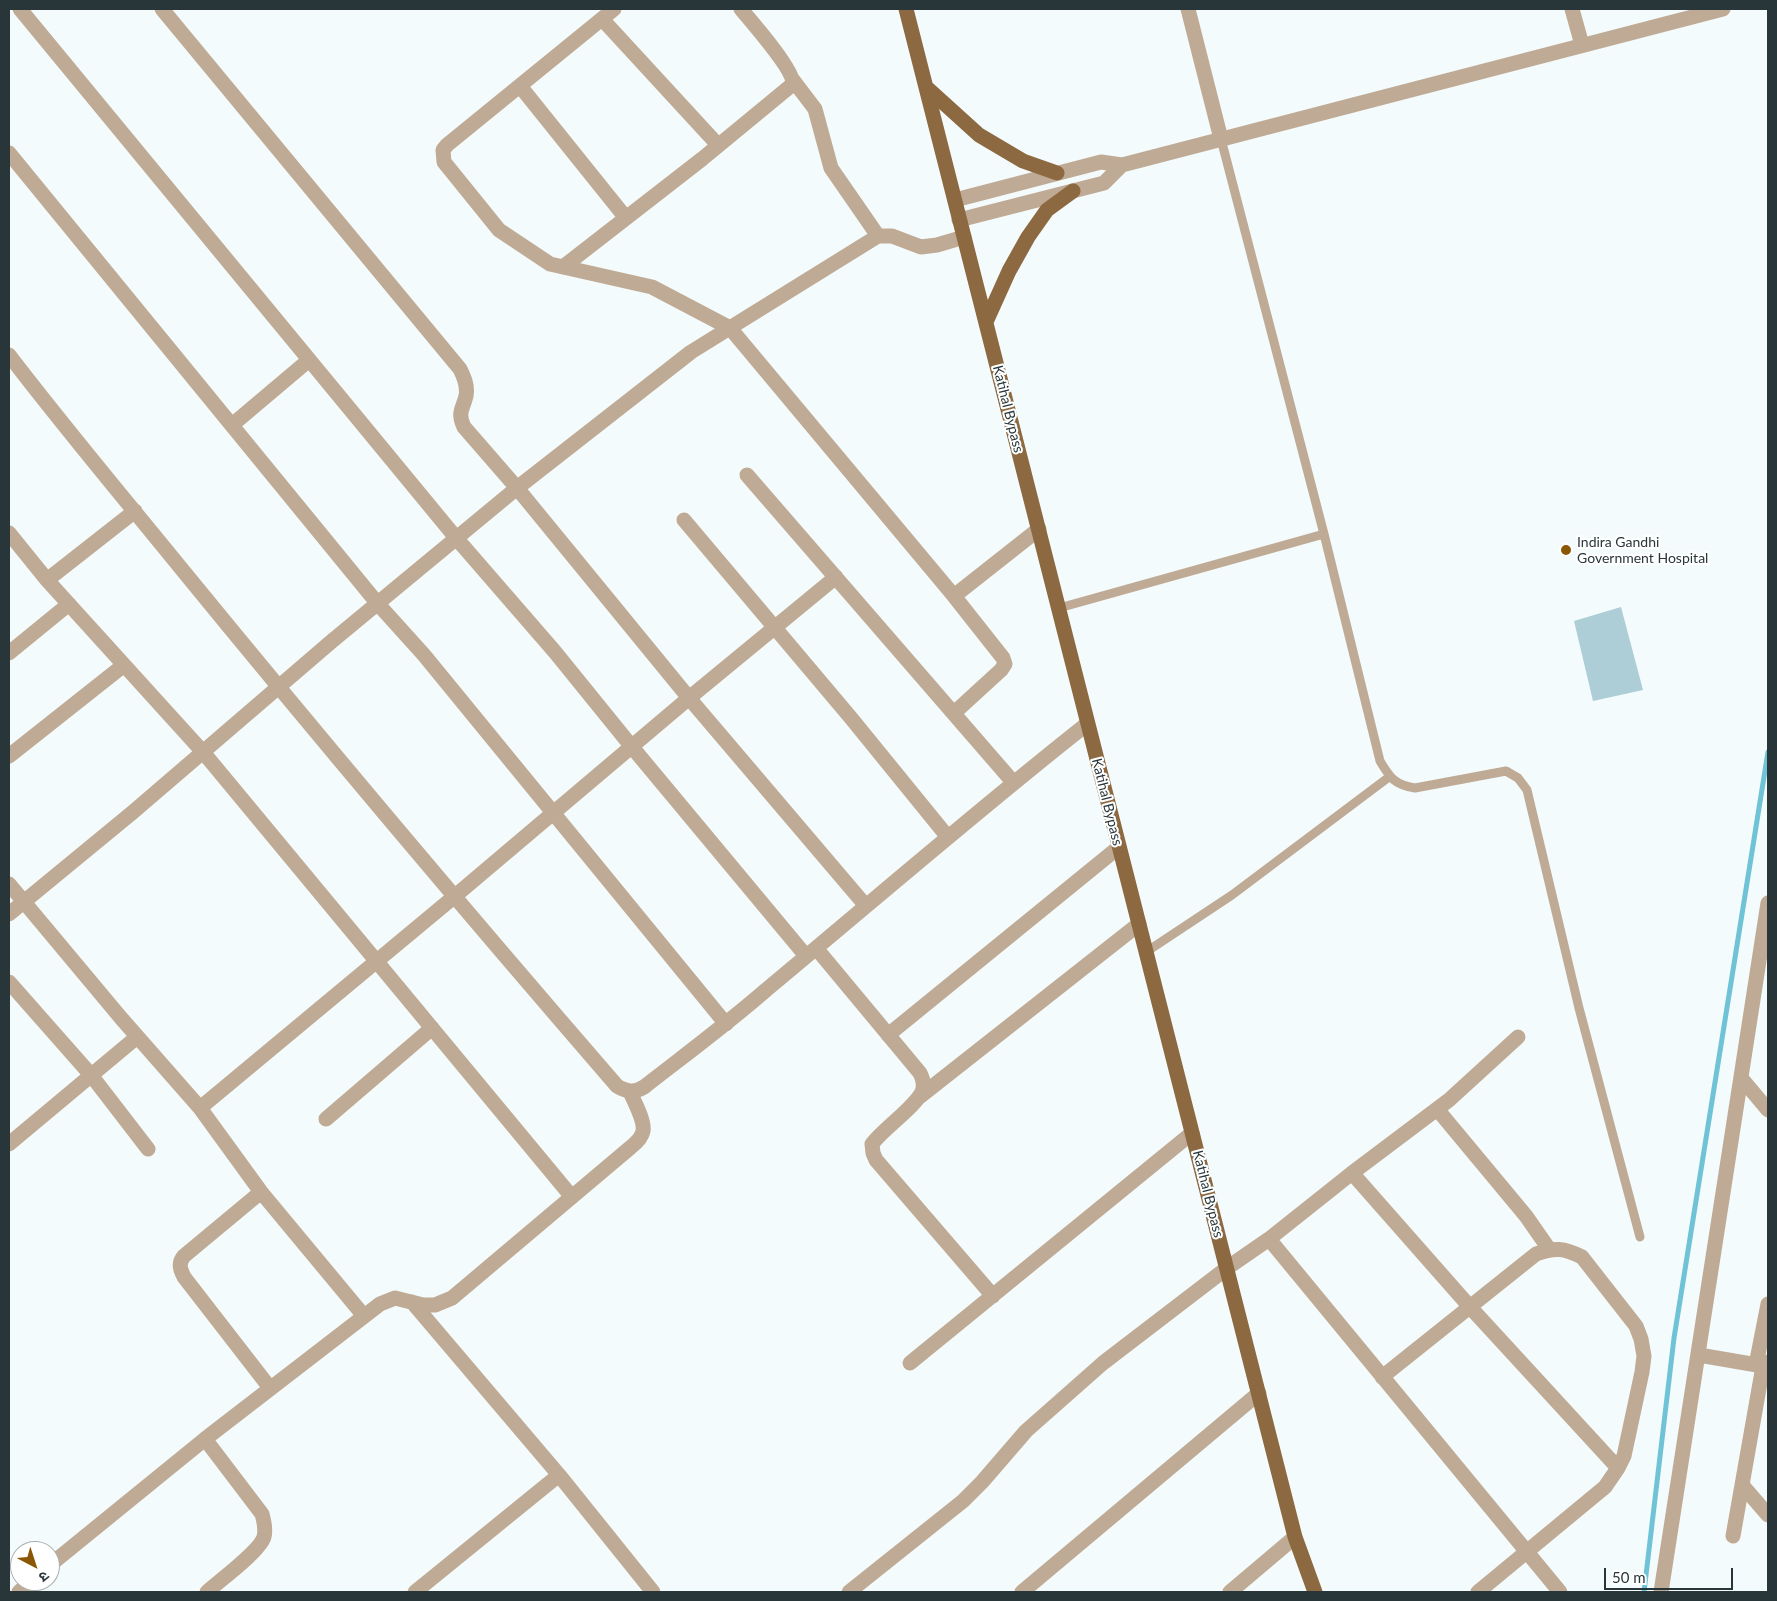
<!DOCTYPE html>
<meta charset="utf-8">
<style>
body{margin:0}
#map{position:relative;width:1777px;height:1601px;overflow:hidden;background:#f4fbfc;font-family:Lato,"Noto Sans Devanagari",sans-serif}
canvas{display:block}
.frame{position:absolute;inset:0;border:10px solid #293639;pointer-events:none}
.north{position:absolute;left:10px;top:1541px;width:50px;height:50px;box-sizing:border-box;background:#fff;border:1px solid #a9afb0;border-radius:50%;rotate:140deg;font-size:14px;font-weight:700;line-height:20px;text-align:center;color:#293639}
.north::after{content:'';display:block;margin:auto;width:18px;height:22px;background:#8b5704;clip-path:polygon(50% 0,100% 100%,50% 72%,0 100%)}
.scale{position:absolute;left:1604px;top:1568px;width:129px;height:22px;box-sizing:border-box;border:2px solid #293639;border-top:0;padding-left:6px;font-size:15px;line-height:18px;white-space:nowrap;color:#293639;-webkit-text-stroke:4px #fff;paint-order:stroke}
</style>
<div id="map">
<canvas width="1777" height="1601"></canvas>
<div class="frame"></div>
<div class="north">उ</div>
<div class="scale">50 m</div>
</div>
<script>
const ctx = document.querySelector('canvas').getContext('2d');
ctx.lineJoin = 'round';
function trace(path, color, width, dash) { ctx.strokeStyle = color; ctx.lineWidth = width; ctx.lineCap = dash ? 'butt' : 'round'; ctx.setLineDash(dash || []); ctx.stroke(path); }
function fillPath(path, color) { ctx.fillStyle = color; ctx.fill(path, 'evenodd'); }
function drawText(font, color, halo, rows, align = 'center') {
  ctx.font = font + ' Lato,sans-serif'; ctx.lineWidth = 4; ctx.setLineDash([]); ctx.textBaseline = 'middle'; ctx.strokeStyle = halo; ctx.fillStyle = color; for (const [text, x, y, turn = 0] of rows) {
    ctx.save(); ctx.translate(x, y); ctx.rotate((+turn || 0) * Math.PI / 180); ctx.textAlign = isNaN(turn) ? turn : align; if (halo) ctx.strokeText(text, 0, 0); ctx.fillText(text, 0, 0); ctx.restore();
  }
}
trace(new Path2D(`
 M1644 1592 1674 1338 1768 752`), '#70c3d6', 5);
fillPath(new Path2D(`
 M1621 607 1643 690 1593 701 1574 621Z`), '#adced6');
trace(new Path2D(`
 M1221 139 1324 534 1380 761C1390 778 1395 785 1415 788L1506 771 1518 778 1527 790 1579 1008 1640 1237
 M1059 608 1324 534
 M1146 952 1232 895 1389 777`), '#bfab95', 9);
trace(new Path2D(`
 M20 9 457 539 555 652 632 747 806 956
 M162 9 460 369C464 377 468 386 466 396 463 409 457 412 464 427L517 488 689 698 866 906
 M614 9 447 145 443 150 444 162 499 230 550 264 652 287 730 328 954 596 1003 658 1005 664 1001 670 954 713
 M1188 9 1221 139
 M1572 9 1582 45
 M602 19 718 145
 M793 80 815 109 831 168 878 236
 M520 86 626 218
 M9 153 378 604 424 655 726 1024
 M955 200 1101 162 1122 165 1723 9
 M959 220 1104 183 1122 165
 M563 267 702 159 793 84C794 70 752 22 741 9
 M9 355C64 427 123 497 180 567 323 742 469 915 617 1086 627 1092 634 1093 644 1087 685 1055 727 1024 766 990 873 901 978 810 1087 724
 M232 425 309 360
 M747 475 1013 782
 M684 520 851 718 947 836
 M9 533 47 580 203 752 572 1197
 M47 580 135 511
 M954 596 1039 529
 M9 653 69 604
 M9 756 124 665
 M9 884 121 1018 200 1108 261 1192 364 1316
 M9 914 133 812 332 641 517 488 691 352 878 236H892L921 247 937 245 964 237
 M816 948 920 1073C923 1079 925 1085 922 1092 914 1108 884 1128 872 1144L873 1153 876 1160 993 1296
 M9 982 91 1075 148 1149
 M888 1035 1119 847
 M1742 1079 1768 1110
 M918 1098 1139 924
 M200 1108 455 896 689 698 836 577
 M1437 1109 1526 1216 1549 1249
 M326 1119 432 1028
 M9 1144 137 1037
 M1352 1173 1470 1307 1618 1468
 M261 1192 184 1256C178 1263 180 1269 184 1277L270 1388
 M1269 1239 1560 1592
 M412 1302 559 1475 653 1592
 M1699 1355 1763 1366 1768 1362
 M910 1363 1192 1133
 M1756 1365 1768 1304
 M1382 1377 1536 1254C1555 1247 1564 1248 1582 1257L1636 1326 1641 1339 1644 1356 1642 1372 1624 1456 1618 1468 1605 1487 1478 1592
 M205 1439 262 1514C264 1521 266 1529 264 1537 260 1551 219 1581 207 1592
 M1742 1485 1768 1515
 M1733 1536 1763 1366
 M50 1565 205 1439 380 1304 395 1298 423 1305H435L452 1298 631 1147C636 1143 642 1137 643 1131 645 1121 634 1101 630 1092
 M19 1592 31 1581
 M415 1592 559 1475
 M849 1592 963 1501 982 1482 1026 1431 1103 1363 1227 1268 1269 1239 1352 1173 1449 1100 1518 1037
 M1022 1592 1259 1393
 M1230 1592 1295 1537
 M1661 1592 1768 903`), '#bfab95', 15);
trace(new Path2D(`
 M906 9 1295 1537 1315 1592
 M926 87 979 135 1023 161 1057 173
 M986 322 1009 271 1028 237 1047 210 1073 191`), '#8c6940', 15);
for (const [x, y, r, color] of [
 [1566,550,6,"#8b5704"]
]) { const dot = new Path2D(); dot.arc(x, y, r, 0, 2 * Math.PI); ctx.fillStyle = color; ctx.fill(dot); trace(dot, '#fff', 2); }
drawText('14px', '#293639', '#fff', [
 ["Katihal Bypass",1008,409,76],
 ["Katihal Bypass",1107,802,76],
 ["Katihal Bypass",1208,1194,76]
]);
drawText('14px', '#293639', '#fff', [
 ["Indira Gandhi",1577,542],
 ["Government Hospital",1577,558]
], 'left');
</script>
